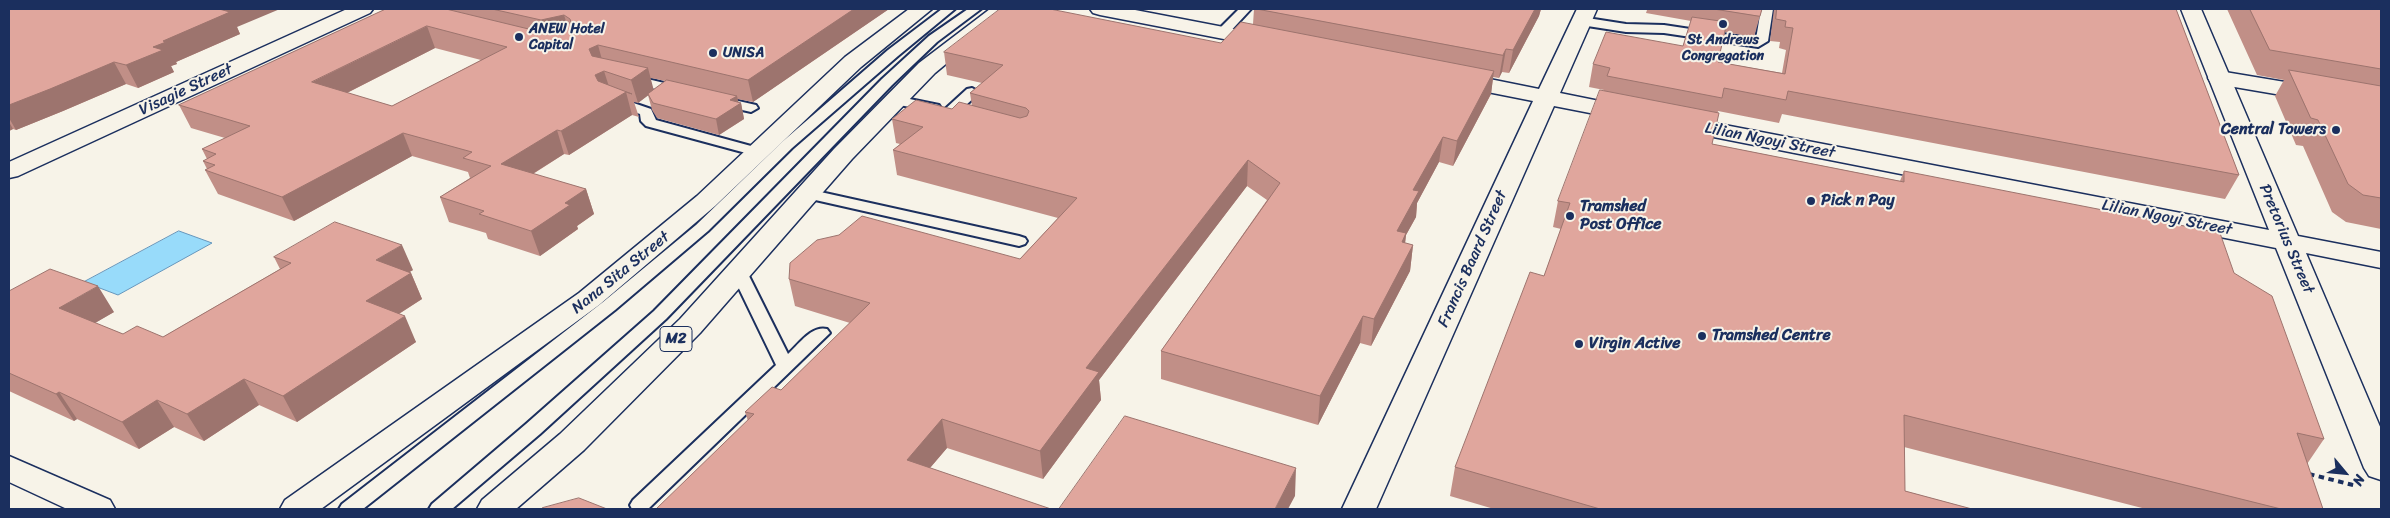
<!DOCTYPE html>
<style>
body{margin:0}
#map{position:relative;width:2390px;height:518px;overflow:hidden;background:#f7f3e8;font-family:Sriracha,sans-serif}
canvas{display:block}
.frame{position:absolute;inset:0;border:10px solid #1b2f5e;pointer-events:none}
.north{position:absolute;left:2320px;top:448px;width:50px;height:50px;-webkit-text-stroke:4px #f7f3e8;paint-order:stroke;rotate:118deg;font-size:14px;font-weight:700;line-height:20px;text-align:center;color:#1b2f5e}
.north::after{content:'';display:block;margin:auto;width:18px;height:22px;background:#1b2f5e;clip-path:polygon(50% 0,100% 100%,50% 72%,0 100%)}
</style>
<div id="map">
<canvas width="2390" height="518"></canvas>
<div class="frame"></div>
<div class="north">N</div>
</div>
<script>
const ctx = document.querySelector('canvas').getContext('2d');
ctx.lineJoin = 'round';
function fillPath(path, color) { ctx.fillStyle = color; ctx.fill(path, 'evenodd'); }
function trace(path, color, width, dash) { ctx.strokeStyle = color; ctx.lineWidth = width; ctx.lineCap = dash ? 'butt' : 'round'; ctx.setLineDash(dash || []); ctx.stroke(path); }
function drawText(font, color, halo, rows, align = 'center') {
  ctx.font = font + ' Sriracha,sans-serif'; ctx.lineWidth = 4; ctx.setLineDash([]); ctx.textBaseline = 'middle'; ctx.strokeStyle = halo; ctx.fillStyle = color; for (const [text, x, y, turn = 0] of rows) {
    ctx.save(); ctx.translate(x, y); ctx.rotate((+turn || 0) * Math.PI / 180); ctx.textAlign = isNaN(turn) ? turn : align; if (halo) ctx.strokeText(text, 0, 0); ctx.fillText(text, 0, 0); ctx.restore();
  }
}
const water = new Path2D(`
 M179 231 212 243 118 295 84 282Z`);
fillPath(water, '#98dbfa');
trace(water, '#6696bc', 1);
const lane = new Path2D(`
 M942 9H955L898 56 792 148 708 231 615 310 363 509H339L342 504 603 302 696 225 782 142 888 50Z
 M968 9H981L937 42 892 85 666 319 540 434 452 509H429L432 504 526 424 654 311 882 79 929 36Z
 M1239 9H1251L1226 36H1218L1216 33 1218 30Z
 M1761 9H1773L1768 41 1758 47 1664 33 1626 32 1581 25 1575 21 1581 17 1626 24 1664 25 1756 39Z
 M631 75 685 88 687 91 680 95 626 82 624 79 626 76Z
 M972 88 979 92 977 95 954 116H944L942 113 944 110 967 89Z
 M895 96 939 105 941 108 934 112 890 103 888 100Z
 M616 97 651 109 656 120 762 149 764 152 757 156 646 126 641 121 640 114 611 104 609 101Z
 M721 97 756 105 758 108 751 112 716 104 714 101Z
 M807 189 1019 236 1025 238 1027 241 1025 244 1019 246 802 197 799 194Z
 M739 267 745 269 747 272 788 354C799 344 812 325 827 329L830 333 648 509H632L630 505 633 500 776 365 731 272 733 269Z`);
const street = new Path2D(`
 M2219 71 2381 98V112L2211 83 2208 78 2211 73Z`);
const secondary = new Path2D(`
 M347 9H373L370 13 18 176 9 178V162Z
 M1090 9H1130L1265 35 1273 36 1276 41 1273 46 1265 47 1100 15 1093 13Z
 M1577 9H1597L1560 93 1639 109 1643 114 1639 119 1631 121 1554 106 1376 509H1342L1533 101 1447 84 1444 79 1447 74 1455 72 1539 89Z
 M2181 9H2201L2298 236 2381 252V268L2306 253 2381 429V480L2369 476 2364 468 2276 248 1678 130 1670 128 1666 123 1670 118 1678 116 2269 230Z
 M9 456 110 500 115 509H67L9 482Z`);
const primary = new Path2D(`
 M909 9H932L861 67 715 206 599 305 321 509H280L285 500 579 293 697 196 845 57Z
 M990 9H1012L935 73 852 159 700 333 584 450 516 509H477L482 500 560 434 680 319 834 149 919 63Z`);
trace(lane, '#1b2f5e', 4);
trace(street, '#1b2f5e', 3);
trace(secondary, '#1b2f5e', 3);
trace(primary, '#1b2f5e', 3);
trace(new Path2D(`
 M2309 474 2357 486`), '#1b2f5e', 4, [5.5, 4.5]);
fillPath(lane, '#f7f3e8');
fillPath(street, '#f7f3e8');
fillPath(secondary, '#f7f3e8');
fillPath(primary, '#f7f3e8');
fillPath(new Path2D(`
 M9 9 237 27 240 34 176 62 177 64 171 66 174 72 138 88 126 84 63 111 16 130 13 129 9 131Z
 M386 9H889L753 102 737 99 738 102 741 103 744 119 719 135 657 118 652 110 648 95 638 103 634 102 639 117 632 115 569 155 564 154 533 174 586 189 594 214 577 226 578 229 540 256 488 239 486 233 449 222 440 197 470 178 468 172 412 156 294 221 218 194 205 170 207 169 203 161 207 159 202 149 225 138 191 128 179 105ZM435 48 481 60 392 106 347 93ZM650 78 656 79 665 81 653 90Z
 M1254 9H1541L1539 16 1509 73 1502 72 1499 78 1493 77 1491 94 1453 166 1439 162 1417 203 1416 217 1406 235 1405 243 1413 245 1410 271 1371 346 1360 343 1318 425 1161 379V351L1267 200 1247 186 1099 380 1101 400 1043 479 947 448 930 468 748 421 745 412 781 390 850 323 795 306 789 279 1020 259 1058 218 897 175 893 150 900 144 896 143 892 119 972 106 970 93 982 83 947 75 944 52 1221 43 1253 24Z
 M1643 9H1762L1754 37 1725 32 1718 62 1782 73 1786 50 1779 48 1780 42 1770 41 1774 9H2176L2239 175 2225 199 1782 114 1779 123 1718 111 1712 144 1900 181 1904 171 2234 273 2324 439 2307 464 2323 509H2146L1904 447 1905 491 1972 509H1494L1450 496 1455 467 1544 276 1561 229 1553 227 1558 201 1604 90 1589 87 1593 64 1683 46 1691 21 1646 13 1647 10Z
 M2227 9H2381V229L2346 222 2332 212 2303 146 2296 145 2275 96 2284 80 2257 75Z
 M274 257 413 270 409 272 411 273 422 299 399 314 416 342 297 422 259 405 204 441 174 427 139 449 77 419 74 421 9 391V291L114 312 95 323 123 334 163 337 280 269Z`), '#c18f87');
fillPath(new Path2D(`
 M221 9H280L237 27 240 34 176 62 177 64 171 66 174 72 138 88 126 65 163 41Z
 M854 9H889L753 102 748 80Z
 M1535 9H1541L1539 16 1509 73 1513 50Z
 M564 15 571 36 548 42 541 20Z
 M427 26 435 48 323 105 312 82Z
 M598 45 604 67 596 71 589 49Z
 M1506 49 1502 72 1499 78 1503 55Z
 M114 62 126 84 63 111 16 130 9 118V105Z
 M648 68 654 91 638 103 631 80Z
 M604 71 611 93 602 97 595 75Z
 M1494 71 1491 94 1453 166 1457 141Z
 M626 92 632 115 569 155 561 131Z
 M737 96 739 104 741 103 744 119 719 135 716 119 730 100Z
 M9 122 13 129 9 131Z
 M557 130 564 154 510 188 501 164Z
 M403 133 412 156 294 221 282 197Z
 M1443 137 1439 162 1417 203 1416 217 1406 235 1403 260 1397 231 1413 190Z
 M1248 160 1247 186 1099 380 1101 400 1043 479 1040 451 1086 368Z
 M586 189 594 214 577 226 578 229 540 256 531 231 565 203Z
 M402 245 413 270 388 285 376 260Z
 M1413 245 1410 271 1371 346 1374 319Z
 M411 273 422 299 378 327 366 301Z
 M98 286 114 312 76 334 59 308Z
 M405 316 416 342 297 422 283 396Z
 M1363 316 1360 343 1318 425 1320 396Z
 M244 379 259 405 204 441 187 414Z
 M59 392 77 419 74 421 56 394Z
 M157 400 174 427 139 449 122 422Z
 M942 419 947 448 912 489 907 460Z
 M1296 468 1295 496 1288 509H1275Z`), '#9d746e');
const building = new Path2D(`
 M9 9H221H219L230 12 163 41 166 42 153 47 163 50 126 65 114 62 50 89 9 105Z
 M386 9H446L541 32 559 30 571 22 570 19 564 15 541 20 492 9H854L748 80 598 45 589 49 592 56 648 68 631 80 604 71 595 75 598 81 632 94 626 92 561 131 557 130 501 164 586 189 565 203 570 205 531 231 479 214 484 211 440 197 491 166 463 158 472 152 403 133 282 197 205 170 215 165 203 161 216 154 202 149 250 126 179 105ZM427 26 507 47 392 106 312 82Z
 M1000 9H1050L1221 43 1241 22 1494 71 1457 141 1443 137 1413 190 1419 191 1397 231 1406 233 1402 242 1413 245 1374 319 1363 316 1320 396 1161 351 1280 183 1248 160 1086 368 1099 372 1040 451 942 419 907 460 1051 509H656L754 414 745 412 772 387 781 390 870 303 789 279 790 263 817 240 839 235 862 216 1020 259 1077 198 893 150 923 127 892 119 916 100 952 109 959 102 1020 118 1027 116 1029 111 1026 108 970 93 1003 65 944 52Z
 M1257 9H1535L1513 50 1506 49 1503 55Z
 M1714 9H1762L1760 16Z
 M1777 9H2176L2239 175 1788 91 1786 100 1724 88 1722 98 1607 76 1610 68 1593 64 1606 32 1683 46 1692 17 1727 22 1718 62 1785 74 1793 28 1785 27 1786 21 1776 19Z
 M2250 9H2381V69L2270 50Z
 M2289 70 2381 86V198L2363 195 2348 184 2318 120 2311 118Z
 M667 80 737 96 730 100 741 103 716 119 653 103 648 94Z
 M1600 90 1719 113 1712 144 1904 182V171L2220 233 2234 273 2272 296 2324 439 2297 433 2323 509H2281L1904 415 1905 491 1972 509H1600L1455 467 1530 272 1544 276 1570 203 1558 201Z
 M335 222 402 245 376 260 411 273 366 301 405 316 283 396 244 379 187 414 157 400 122 422 59 392 56 394 9 373V291L50 269 98 286 59 308 123 334 137 326 163 337 291 263 274 257Z
 M1125 416 1296 468 1275 509H1059Z
 M579 498 607 509H541L542 508Z`);
fillPath(building, '#e0a69d');
trace(building, '#9d746e', 1);
for (const [x, y, r, color] of [
 [1723,24,5,"#1b2f5e"],
 [519,37,5,"#1b2f5e"],
 [713,53,5,"#1b2f5e"],
 [2336,130,5,"#1b2f5e"],
 [1811,201,5,"#1b2f5e"],
 [1570,216,5,"#1b2f5e"],
 [1702,336,5,"#1b2f5e"],
 [1579,344,5,"#1b2f5e"]
]) { const dot = new Path2D(); dot.arc(x, y, r, 0, 2 * Math.PI); ctx.fillStyle = color; ctx.fill(dot); trace(dot, '#f7f3e8', 2); }
drawText('bold 14px', '#1b2f5e', '#f7f3e8', [
 ["ANEW Hotel",529,29],
 ["Capital",529,45],
 ["St Andrews",1723,40,"center"],
 ["Congregation",1723,56,"center"],
 ["UNISA",723,53]
], 'left');
for (const [x, y, w] of [
 [676,339,32]
]) { const box = new Path2D(); box.roundRect(x - w / 2, y - 12.5, w, 25, 4); ctx.fillStyle = '#f7f3e8'; ctx.fill(box); trace(box, '#1b2f5e', 1); }
drawText('bold 15px', '#1b2f5e', null, [
 ["M2",676,339]
]);
drawText('16px', '#1b2f5e', '#f7f3e8', [
 ["Visagie Street",186,90,-25],
 ["Lilian Ngoyi Street",1770,141,11],
 ["Lilian Ngoyi Street",2167,218,11],
 ["Pretorius Street",2286,239,67],
 ["Francis Baard Street",1473,259,-66],
 ["Nana Sita Street",621,273,-39]
]);
drawText('bold 16px', '#1b2f5e', '#f7f3e8', [
 ["Central Towers",2326,130,"right"],
 ["Pick n Pay",1821,201],
 ["Tramshed",1580,207],
 ["Post Office",1580,225],
 ["Tramshed Centre",1712,336],
 ["Virgin Active",1589,344]
], 'left');
</script>
